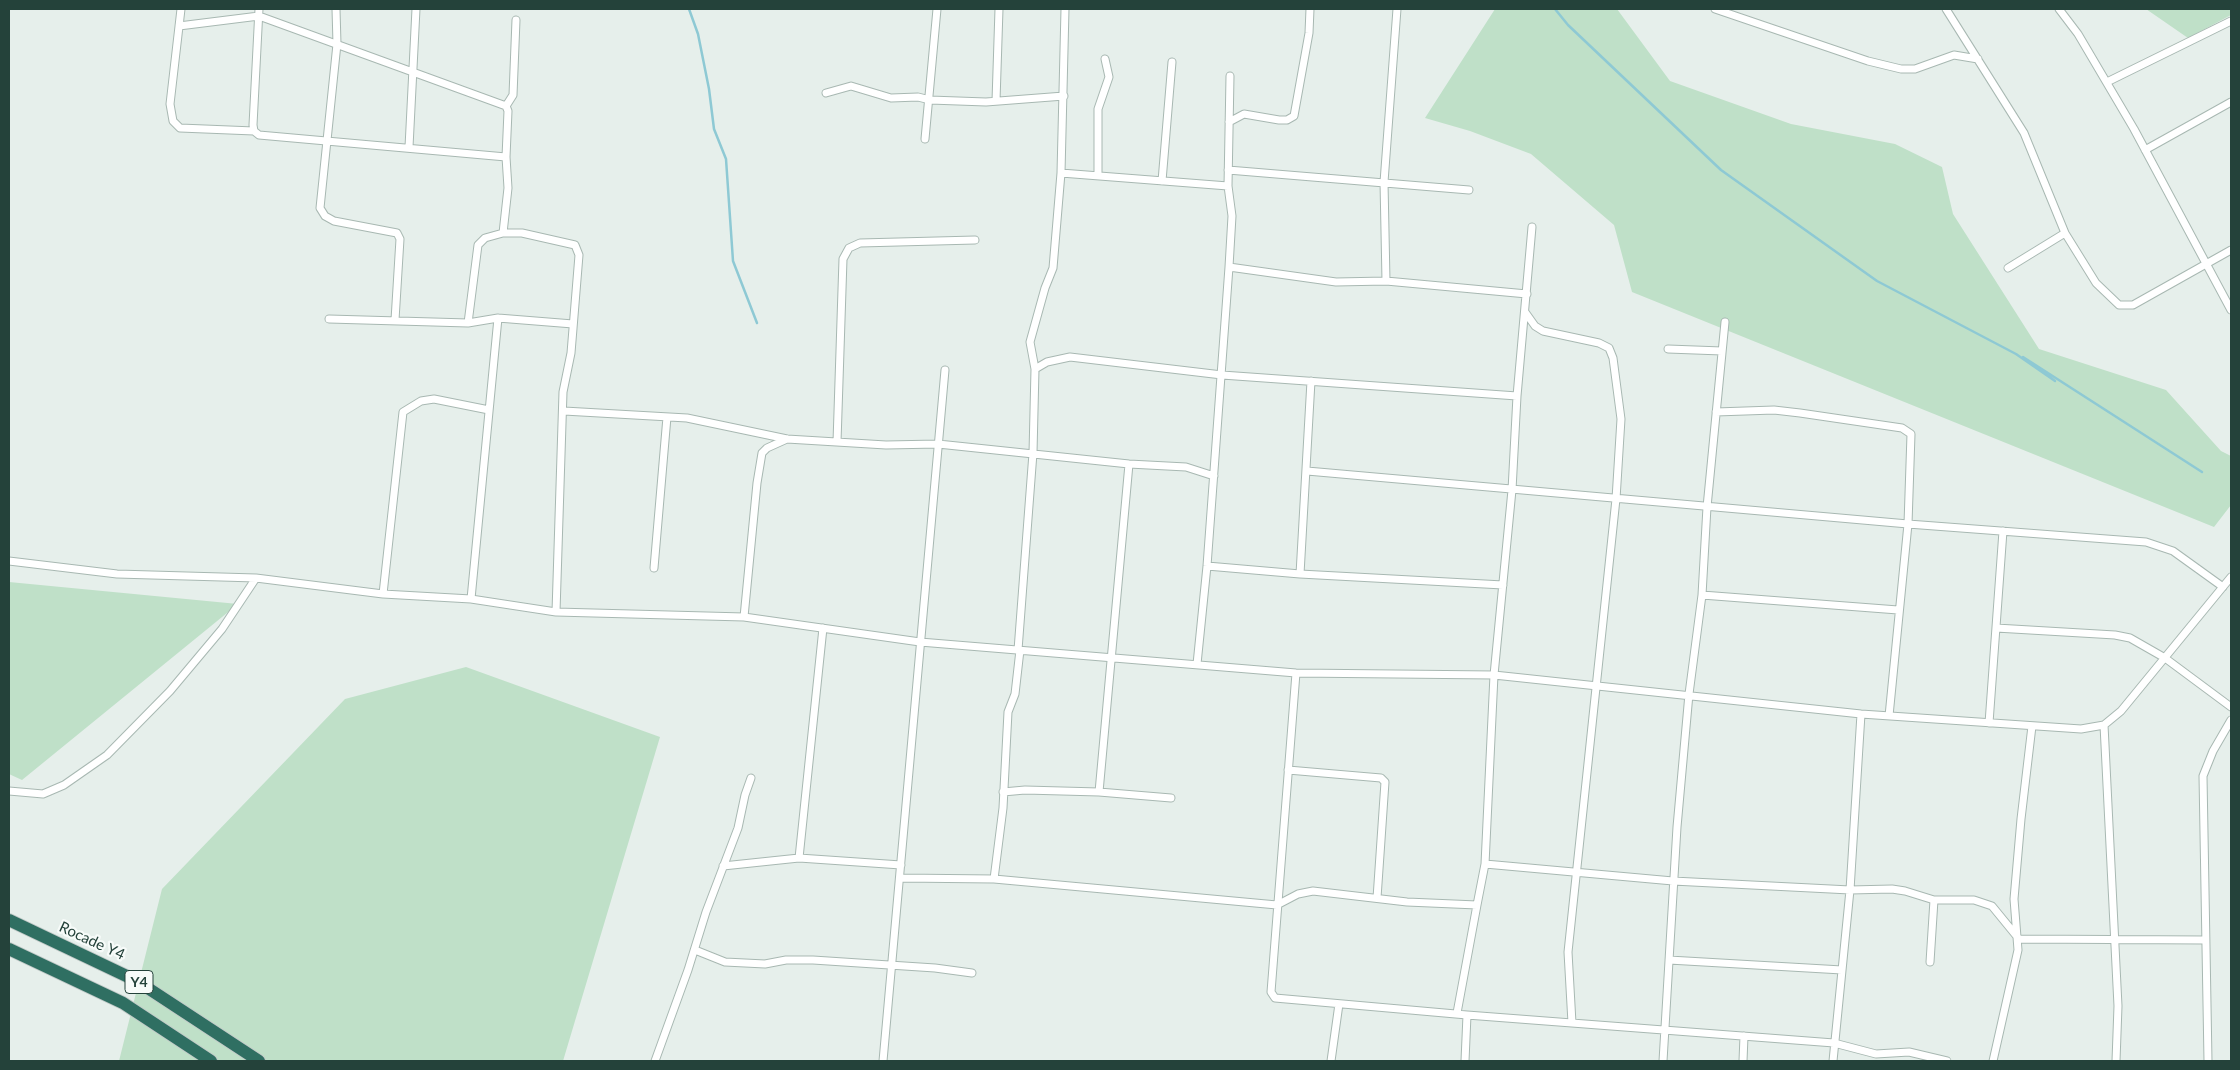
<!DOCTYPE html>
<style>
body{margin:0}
#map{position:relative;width:2240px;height:1070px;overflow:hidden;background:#e6efeb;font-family:Lato,sans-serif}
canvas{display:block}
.frame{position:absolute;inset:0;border:10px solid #24423a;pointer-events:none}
</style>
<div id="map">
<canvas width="2240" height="1070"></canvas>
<div class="frame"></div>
</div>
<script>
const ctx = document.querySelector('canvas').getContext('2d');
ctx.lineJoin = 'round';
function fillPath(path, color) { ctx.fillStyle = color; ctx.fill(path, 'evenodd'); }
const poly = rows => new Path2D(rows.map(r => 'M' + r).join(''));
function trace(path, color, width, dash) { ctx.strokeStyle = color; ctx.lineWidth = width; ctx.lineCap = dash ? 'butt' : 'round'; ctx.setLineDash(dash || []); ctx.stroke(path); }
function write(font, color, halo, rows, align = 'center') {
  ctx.font = font + ' Lato,sans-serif'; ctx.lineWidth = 4.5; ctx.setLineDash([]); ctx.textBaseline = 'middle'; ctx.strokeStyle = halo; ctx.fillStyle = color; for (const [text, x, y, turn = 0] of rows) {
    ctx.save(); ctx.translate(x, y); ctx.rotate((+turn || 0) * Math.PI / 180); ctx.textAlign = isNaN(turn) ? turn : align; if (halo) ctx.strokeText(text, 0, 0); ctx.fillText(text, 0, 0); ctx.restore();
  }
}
const green = poly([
 [1495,9,1617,9,1670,81,1791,124,1895,144,1942,167,1953,214,2039,349,2166,390,2221,451,2231,456,2231,505,2214,527,1632,292,1614,225,1531,154,1470,131,1425,118],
 [2146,9,2231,9,2231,15,2188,38],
 [9,582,238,604,22,780,9,774],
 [466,667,660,737,563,1061,119,1061,162,889,345,699]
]);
const stream = poly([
 [689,9,698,34,709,89,714,129,726,159,733,261,757,323],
 [1555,9,1568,25,1721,170,1877,281,2016,354,2055,381,2023,357,2202,472]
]);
const street = poly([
 [181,9,170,104,173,121,180,128,254,131],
 [259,9,253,125,254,131,259,135,506,157],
 [336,9,337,44,320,208,325,216,334,221,397,233,400,239,395,320],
 [1715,9,1868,61,1901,69,1915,69,1954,55,1978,59],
 [1946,9,2024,133,2065,233,2096,283,2119,305,2133,305,2231,250],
 [2059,9,2078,34,2134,129,2231,310],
 [179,26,259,16,506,106,508,111,506,157,508,188,503,233,522,233,575,245,579,255,571,353,563,392,556,612],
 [2107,82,2231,21],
 [826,93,851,86,891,98,918,97,930,100,986,102,1064,96],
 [996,101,999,9],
 [506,106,513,95,516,20],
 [1229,122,1244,114,1279,120,1287,120,1294,116,1309,33,1310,9],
 [925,139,937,9],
 [409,147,416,9],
 [2145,150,2231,102],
 [1228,170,1469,190],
 [1061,173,1228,186,1230,76],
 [1098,174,1098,109,1109,77,1105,59],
 [1162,181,1172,62],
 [1229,267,1336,282,1386,281,1527,294],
 [2008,268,2065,233],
 [1386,281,1384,182,1397,9],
 [1525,312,1535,326,1543,331,1599,343,1609,348,1613,358,1621,419,1616,499,1568,952,1572,1023],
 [498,318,573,324],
 [329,319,468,323],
 [1668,349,1722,351],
 [1035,369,1047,362,1070,357,1222,375,1517,396],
 [564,411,687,418,787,439,886,445,938,444,1129,464,1186,467,1214,476],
 [1716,412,1774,410,1800,413,1902,428,1911,434,1908,524,1889,716],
 [837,442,843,259,849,248,860,243,975,240],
 [1307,471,1908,524,2146,542,2173,551,2223,587],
 [9,561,117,574,256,578],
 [1207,566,1300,574,1503,585],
 [654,568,667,417],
 [1300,574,1311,381],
 [383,594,403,412,421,401,434,399,489,410],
 [1702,595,1898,610],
 [471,599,498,318,468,323,478,245,485,238,503,233],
 [744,617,757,483,762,453,767,448,787,439],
 [1996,628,2115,635,2130,638,2165,658,2231,707],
 [1018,650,1033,453,1035,369,1030,342,1045,288,1053,268,1061,173,1065,9],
 [1197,664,1207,566,1229,267,1232,216,1228,186],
 [1296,673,1271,992,1275,998,1467,1015,1834,1043,1876,1054,1909,1052,1947,1061],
 [1989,723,2003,531],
 [2104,725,2118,1006,2116,1061],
 [1288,770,1381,778,1385,782,1377,898],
 [9,791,43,794,64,785,107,755,170,691,222,629,256,578,383,594,471,599,556,612,744,617,920,642,1296,673,1494,675,1512,490,1517,396,1532,227],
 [1003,792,1025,790,1099,792,1129,464],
 [1099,792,1171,798],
 [799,858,823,628],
 [1485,864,1494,675,1861,714,2081,729,2104,725,2121,711,2231,577],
 [723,866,799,858,901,865],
 [901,878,994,879,1277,905,1298,894,1313,891,1407,902,1477,905,1485,864,1673,881,1850,890,1892,889,1905,891,1934,900,1974,900,1992,906,2019,939,2205,940],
 [994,879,1003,808,1008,712,1015,694,1020,650],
 [695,950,725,962,765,964,786,960,813,960,935,968,972,973],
 [1669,960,1842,970],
 [1930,962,1934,900],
 [1457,1013,1477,905],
 [655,1061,688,970,706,912,738,828,745,795,751,778],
 [883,1061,945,370],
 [1331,1061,1339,1004],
 [1465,1061,1467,1015],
 [1663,1061,1677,827,1689,694,1702,595,1707,507,1725,322],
 [1743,1061,1744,1036],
 [1833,1061,1850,890,1861,714],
 [1993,1061,2018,950,2014,899,2021,819,2032,726],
 [2208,1061,2203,776,2213,751,2231,720]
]);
const highway = poly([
 [9,920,137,981,259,1061],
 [9,949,123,1003,211,1061]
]);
const shields = [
 [139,982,28]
];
const shieldNames = [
 ["Y4",139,982]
];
const streetNames = [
 ["Rocade Y4",92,941,25]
];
fillPath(green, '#bfe0c8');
trace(stream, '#8ec9d4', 2.5);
trace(street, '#a8b8b2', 9);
trace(highway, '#c2cac8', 14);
trace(street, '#fff', 7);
trace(highway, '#2f6f62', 12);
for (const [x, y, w] of shields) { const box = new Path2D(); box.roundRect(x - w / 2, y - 11.5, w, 23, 4); ctx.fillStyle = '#f7fbf9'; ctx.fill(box); trace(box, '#24423a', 1); }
write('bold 14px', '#24423a', null, shieldNames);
write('15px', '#24423a', '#f7fbf9', streetNames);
</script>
